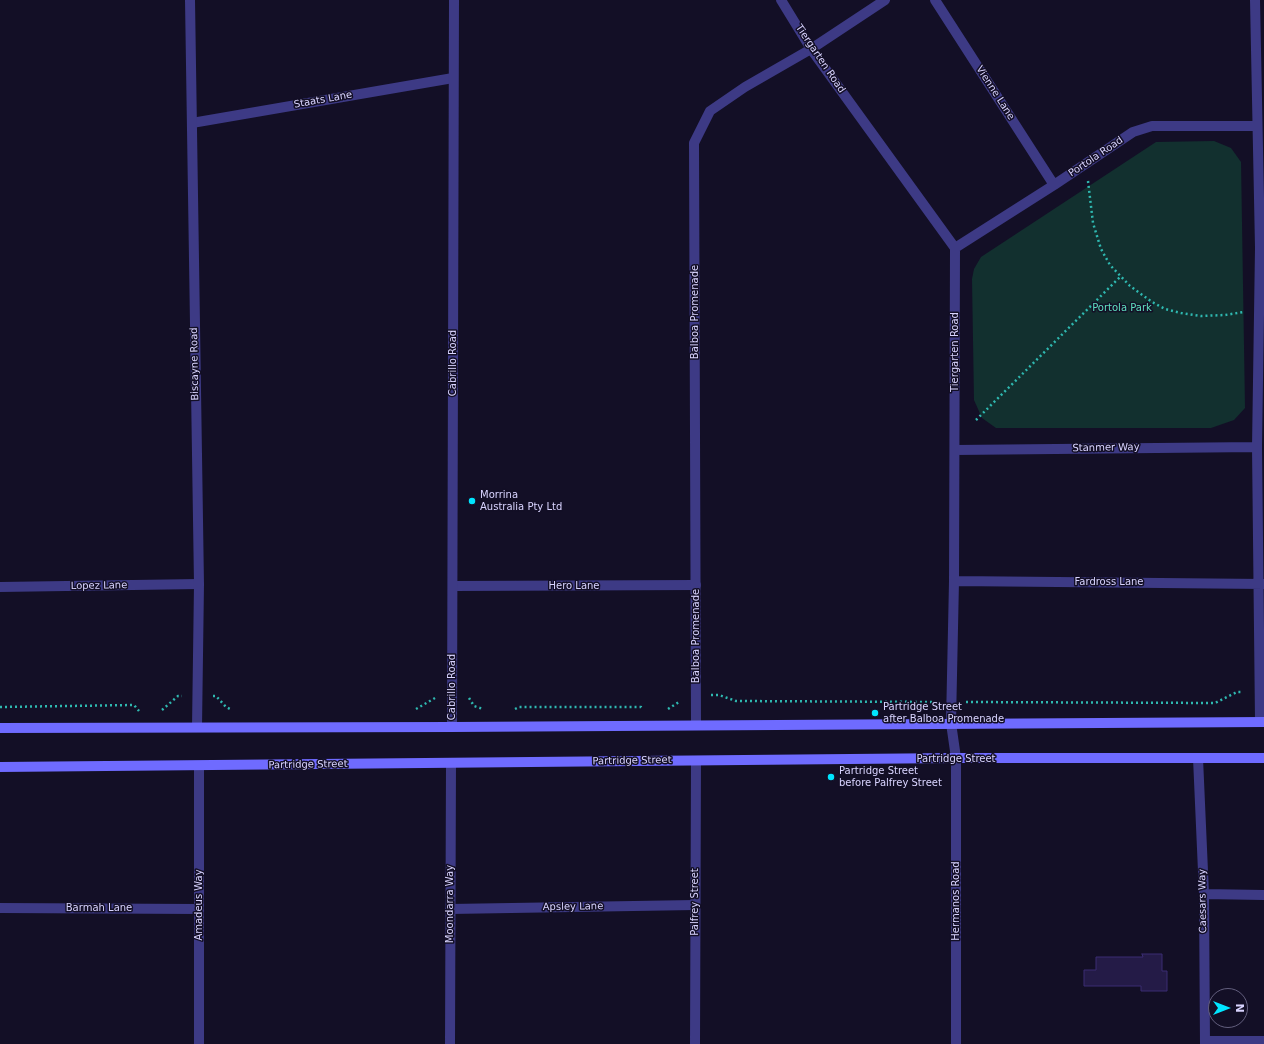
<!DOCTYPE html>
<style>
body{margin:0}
#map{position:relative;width:1264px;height:1044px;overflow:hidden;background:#130f26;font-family:"DejaVu Sans",sans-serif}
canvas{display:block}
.north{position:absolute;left:1208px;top:988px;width:40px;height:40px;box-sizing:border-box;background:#130f26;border:1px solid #625e7d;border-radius:50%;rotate:90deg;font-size:11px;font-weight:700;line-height:16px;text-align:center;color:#d9d4ff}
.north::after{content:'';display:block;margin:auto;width:14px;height:18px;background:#00e5ff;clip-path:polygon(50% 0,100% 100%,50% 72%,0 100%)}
</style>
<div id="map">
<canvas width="1264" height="1044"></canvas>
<div class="north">N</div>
</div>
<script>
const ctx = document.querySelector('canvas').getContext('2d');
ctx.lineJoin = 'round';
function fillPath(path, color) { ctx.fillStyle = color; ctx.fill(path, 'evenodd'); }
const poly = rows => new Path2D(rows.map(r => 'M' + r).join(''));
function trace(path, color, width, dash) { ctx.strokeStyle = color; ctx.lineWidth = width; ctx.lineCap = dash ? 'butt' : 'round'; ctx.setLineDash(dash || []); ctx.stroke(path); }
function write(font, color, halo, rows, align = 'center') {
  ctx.font = font + ' "DejaVu Sans",sans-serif'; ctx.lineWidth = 3; ctx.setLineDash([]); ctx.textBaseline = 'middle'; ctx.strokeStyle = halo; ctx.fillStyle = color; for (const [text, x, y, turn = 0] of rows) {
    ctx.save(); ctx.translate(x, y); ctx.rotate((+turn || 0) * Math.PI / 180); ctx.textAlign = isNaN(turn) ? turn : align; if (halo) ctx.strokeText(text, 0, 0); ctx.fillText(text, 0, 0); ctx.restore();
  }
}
const green = poly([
 [1214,141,1231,148,1241,162,1245,408,1234,420,1211,428,996,428,982,418,974,400,972,279,974,269,981,257,1156,142]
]);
const building = poly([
 [1142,954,1162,954,1162,971,1167,971,1167,991,1141,991,1141,986,1084,986,1084,970,1096,970,1096,957,1143,957,1142,954]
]);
const path = poly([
 [1088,181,1093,223,1101,249,1110,265,1130,286,1152,302,1165,309,1181,313,1201,316,1225,315,1244,312],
 [976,420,1120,277],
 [711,695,719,695,736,701,935,702],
 [213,696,216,696,226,707,232,710],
 [469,698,474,706,483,709],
 [966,702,1215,703,1237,692,1243,692],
 [0,707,134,705,139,711],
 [416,709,435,698],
 [515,709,519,707,641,707,643,709],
 [668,709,679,702],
 [162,710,178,696,182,696]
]);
const service = poly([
 [192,123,453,78],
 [453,586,696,585],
 [0,587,199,584],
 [0,908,199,909],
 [450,909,695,905]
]);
const minor = poly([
 [190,0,199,584,197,727],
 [781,0,811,49,955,248,954,581,951,723,956,758,956,1044],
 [935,0,1054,185],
 [1255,0,1260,248,1257,447,1260,721],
 [955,248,1054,185,1133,132,1152,126,1257,126],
 [955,450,1257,447],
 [954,581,1264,584],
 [696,724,694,143,710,111,745,87,811,49,885,0],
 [452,727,454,0],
 [1198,758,1204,894,1205,1044],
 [1204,894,1264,895],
 [1205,1041,1264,1041],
 [199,1044,199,766],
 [450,1044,451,763],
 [695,1044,696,761]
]);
const secondary = poly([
 [0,728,452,727,1264,722],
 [0,767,956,758,1264,758]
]);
const markers = [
 [472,501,4,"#00e5ff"],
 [875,713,4,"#00e5ff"],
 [831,777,4,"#00e5ff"]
];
const streetNames = [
 ["Tiergarten Road",820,59,56],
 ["Vienne Lane",995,93,57],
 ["Staats Lane",323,100,-10],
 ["Portola Road",1096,157,-34],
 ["Balboa Promenade",695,312,-90],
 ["Tiergarten Road",955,352,-90],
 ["Cabrillo Road",453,363,-90],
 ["Biscayne Road",195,364,-91],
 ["Stanmer Way",1106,448,-1],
 ["Fardross Lane",1109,582],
 ["Lopez Lane",99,586,-1],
 ["Hero Lane",574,586],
 ["Balboa Promenade",696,636,-90],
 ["Cabrillo Road",452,687,-90],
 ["Partridge Street",956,759],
 ["Partridge Street",632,761,-1],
 ["Partridge Street",308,765,-1],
 ["Hermanos Road",956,901,-90],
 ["Caesars Way",1203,901,-91],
 ["Palfrey Street",695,902,-90],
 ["Moondarra Way",450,904,-90],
 ["Amadeus Way",199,905,-90],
 ["Apsley Lane",573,907,-1],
 ["Barmah Lane",99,908]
];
const parkNames = [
 ["Portola Park",1122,308]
];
const poiNames = [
 ["Morrina",480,495],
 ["Australia Pty Ltd",480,507],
 ["Partridge Street",883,707],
 ["after Balboa Promenade",883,719],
 ["Partridge Street",839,771],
 ["before Palfrey Street",839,783]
];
fillPath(green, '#12302f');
fillPath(building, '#241b47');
trace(building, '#3b2d73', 1);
trace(path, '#2fb8b0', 2.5, [2, 3]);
trace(service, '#3d3a85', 10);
trace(minor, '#3d3a85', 10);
trace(secondary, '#6f6bff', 10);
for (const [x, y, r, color] of markers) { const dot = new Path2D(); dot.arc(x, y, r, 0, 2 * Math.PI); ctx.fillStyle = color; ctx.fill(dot); trace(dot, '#130f26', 1.5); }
write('10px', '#d9d4ff', '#130f26', streetNames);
write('10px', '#5fe0c0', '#130f26', parkNames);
write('10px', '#d9d4ff', '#130f26', poiNames, 'left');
</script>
